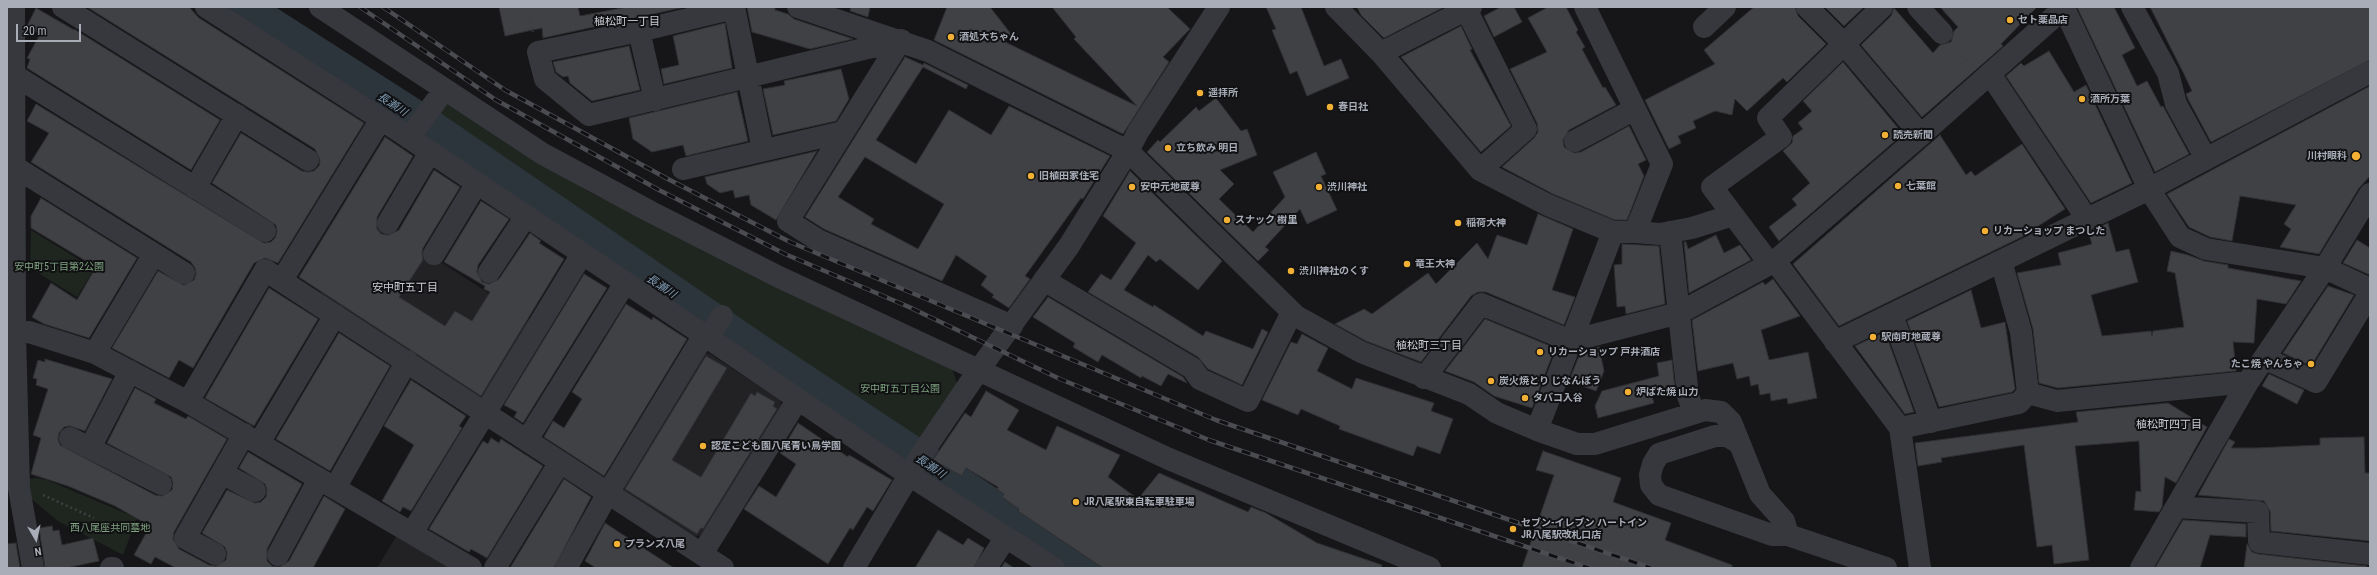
<!DOCTYPE html>
<meta charset="utf-8">
<style>
body{margin:0}
#map{position:relative;width:2377px;height:575px;overflow:hidden;background:#161618;font-family:"Roboto Condensed",sans-serif}
canvas{display:block}
.frame{position:absolute;inset:0;border:8px solid #a8adb8;pointer-events:none}
.north{position:absolute;left:16px;top:519px;width:40px;height:40px;-webkit-text-stroke:3px #111113;paint-order:stroke;rotate:171deg;font-size:11px;font-weight:700;line-height:16px;text-align:center;color:#a8adb8}
.north::after{content:'';display:block;margin:auto;width:14px;height:18px;background:#a8adb8;clip-path:polygon(50% 0,100% 100%,50% 72%,0 100%)}
.scale{position:absolute;left:16px;top:24px;width:65px;height:18px;box-sizing:border-box;border:2px solid #a8adb8;border-top:0;padding-left:5px;font-size:12px;line-height:14px;white-space:nowrap;color:#a8adb8;-webkit-text-stroke:3px #111113;paint-order:stroke}
</style>
<div id="map">
<canvas width="2377" height="575"></canvas>
<div class="frame"></div>
<div class="north">N</div>
<div class="scale">20 m</div>
</div>
<script>
const ctx = document.querySelector('canvas').getContext('2d');
ctx.lineJoin = 'round';
function fillPath(path, color) { ctx.fillStyle = color; ctx.fill(path, 'evenodd'); }
const poly = rows => new Path2D(rows.map(r => 'M' + r).join(''));
function trace(path, color, width, dash) { ctx.strokeStyle = color; ctx.lineWidth = width; ctx.lineCap = dash ? 'butt' : 'round'; ctx.setLineDash(dash || []); ctx.stroke(path); }
function write(font, color, halo, rows, align = 'center') {
  ctx.font = font + ' "Roboto Condensed","Noto Sans JP",sans-serif'; ctx.lineWidth = 4; ctx.setLineDash([]); ctx.textBaseline = 'middle'; ctx.strokeStyle = halo; ctx.fillStyle = color; for (const [text, x, y, turn = 0] of rows) {
    ctx.save(); ctx.translate(x, y); ctx.rotate((+turn || 0) * Math.PI / 180); ctx.textAlign = isNaN(turn) ? turn : align; if (halo) ctx.strokeText(text, 0, 0); ctx.fillText(text, 0, 0); ctx.restore();
  }
}
const built = poly([
 [370,216,533,322,483,405,317,298],
 [709,353,780,400,784,411,708,534,693,537,624,492,622,481,698,355],
 [397,535,457,568,377,568]
]);
const green = poly([
 [448,104,591,193,951,365,957,383,914,452,431,123,438,108],
 [31,230,94,269,77,297,30,268],
 [37,478,47,480,137,518,123,555,58,521,29,497,27,479]
]);
const river = poly([
 [239,7,431,130,760,355,1082,568]
]);
const building = poly([
 [87,7,189,7,199,18,364,123,278,263,265,258,254,263,193,368,179,360,169,378,112,348,158,271,184,285,194,280,196,274,195,268,191,262,31,162,49,133,27,121,36,104,264,243,271,242,275,238,277,232,276,225,212,183,241,133,302,171,308,172,314,171,319,166,320,160,315,149,87,7],
 [499,7,578,7,580,16,627,7,685,7,543,38,542,28,505,36,499,7],
 [747,7,775,7,775,10,788,14,794,19,853,39,810,49,752,32,747,7],
 [851,7,870,7,868,17,850,11,851,7],
 [947,7,990,7,1011,34,1003,41,1137,106,1074,39,1076,37,1052,7,1167,7,1190,29,1163,57,1169,62,1123,134,934,40,947,7],
 [1266,7,1301,7,1324,66,1341,59,1349,78,1307,96,1297,71,1290,74,1272,30,1276,29,1266,7],
 [1357,7,1444,7,1384,38,1361,15,1357,7],
 [1501,7,1514,7,1522,22,1494,37,1484,16,1501,7],
 [1548,7,1566,7,1578,30,1576,32,1585,47,1582,49,1603,88,1605,87,1616,105,1569,130,1563,140,1564,147,1574,153,1581,152,1629,126,1646,160,1638,164,1644,176,1627,220,1615,220,1553,194,1502,167,1534,138,1538,132,1537,123,1510,69,1547,52,1528,18,1548,7],
 [1754,7,1795,7,1798,16,1826,44,1787,82,1783,78,1747,111,1735,99,1732,115,1715,111,1693,121,1696,128,1678,136,1681,143,1669,149,1645,100,1715,64,1704,50,1754,7],
 [1825,7,1864,7,1844,26,1825,7],
 [1940,7,2037,7,2001,44,2003,46,1922,117,1861,45,1891,16,1894,8,1933,53,1940,45,1951,42,1954,31,1958,27,1940,7],
 [2077,7,2114,7,2135,48,2122,55,2137,86,2147,81,2161,107,2163,106,2189,154,2155,172,2077,7],
 [2150,7,2370,7,2370,60,2211,142,2188,99,2186,94,2192,91,2184,74,2150,7],
 [36,8,74,30,74,29,220,120,191,170,27,68,30,59,27,58,40,34,27,26,36,8],
 [725,23,732,68,664,84,661,69,679,65,673,36,725,23],
 [1461,26,1472,49,1470,50,1511,126,1481,152,1401,57,1461,26],
 [629,46,640,90,592,101,570,83,568,76,563,77,556,72,553,62,629,46],
 [2049,51,2074,92,2086,85,2132,183,2091,203,2006,76,2021,63,2024,66,2049,51],
 [905,57,923,65,924,63,968,85,966,89,923,67,876,140,916,164,949,110,991,135,1009,106,1110,156,1083,199,1081,198,1025,276,1030,279,1009,308,992,297,994,295,981,285,987,276,956,255,942,281,824,229,805,217,905,57],
 [865,157,944,204,918,249,871,224,874,219,838,197,865,157],
 [1843,62,1903,134,1779,241,1769,227,1797,205,1792,199,1810,183,1783,151,1792,143,1793,136,1803,129,1798,123,1812,111,1803,101,1843,62],
 [841,69,849,99,836,121,773,135,763,89,785,85,784,81,841,69],
 [2370,86,2370,176,2359,188,2319,254,2280,247,2291,229,2284,224,2296,205,2240,196,2232,241,2210,237,2189,227,2167,194,2370,86],
 [737,92,748,141,686,156,683,145,652,152,633,139,629,118,737,92],
 [1216,98,1241,131,1247,129,1257,155,1220,170,1234,184,1219,199,1253,232,1285,197,1273,172,1316,152,1326,174,1321,176,1337,210,1307,224,1300,209,1265,247,1269,250,1258,261,1147,152,1158,140,1160,142,1196,107,1199,111,1216,98],
 [1940,135,1966,175,1971,171,1975,176,2022,144,2065,209,2035,228,2036,230,1839,326,1793,264,1940,135],
 [385,137,413,156,377,217,377,229,381,234,388,235,399,230,434,170,460,187,423,248,422,253,423,260,399,297,445,326,455,311,472,321,490,292,484,289,485,286,444,262,481,201,509,219,478,265,477,272,482,282,489,284,499,279,530,233,541,241,539,243,564,259,481,396,299,277,385,137],
 [817,151,776,220,751,205,749,195,735,198,733,190,720,193,707,184,705,177,817,151],
 [1130,171,1222,261,1198,290,1160,259,1156,262,1148,255,1124,290,1153,307,1154,305,1203,336,1206,331,1253,349,1262,329,1268,332,1242,385,1208,369,1198,357,1088,292,1101,274,1111,280,1136,243,1103,216,1130,171],
 [41,198,137,258,89,338,44,324,32,317,51,283,77,300,96,267,31,228,31,216,41,198],
 [1538,214,1573,229,1552,290,1575,297,1564,325,1486,292,1478,292,1471,296,1421,362,1366,341,1335,324,1364,309,1372,314,1428,273,1436,284,1477,243,1488,259,1497,235,1527,245,1538,214],
 [2108,223,2116,252,2129,249,2138,282,2091,295,2102,336,2151,331,2152,336,2153,331,2184,327,2175,273,2167,271,2171,251,2188,255,2204,261,2228,265,2228,268,2301,281,2286,304,2257,299,2254,343,2233,342,2236,371,2058,388,2039,383,2033,329,2017,273,2061,265,2058,253,2092,244,2088,232,2108,223],
 [1716,235,1724,253,1740,245,1751,260,1689,293,1684,242,1686,242,1688,249,1716,235],
 [2357,240,2370,248,2370,275,2343,263,2357,240],
 [1622,244,1659,246,1665,304,1626,314,1625,306,1617,307,1614,265,1622,264,1622,244],
 [584,274,607,288,523,423,514,417,517,412,504,405,584,274],
 [1773,279,1800,316,1761,330,1769,360,1808,352,1817,398,1788,404,1787,398,1771,401,1770,393,1760,395,1758,384,1751,386,1749,376,1737,379,1733,363,1698,371,1692,320,1763,282,1765,285,1773,279],
 [2328,286,2354,295,2311,366,2283,353,2328,286],
 [269,288,318,319,254,426,205,398,269,288],
 [1971,290,1981,328,2005,322,2015,389,2012,392,1939,407,1907,321,1971,290],
 [1048,297,1183,377,1187,383,1168,374,1161,386,1142,376,1141,378,1102,355,1098,362,1073,347,1075,343,1033,317,1048,297],
 [626,304,652,320,653,317,687,339,604,476,544,437,553,421,564,428,582,399,572,392,626,304],
 [1485,319,1555,348,1532,408,1494,396,1474,382,1445,371,1485,319],
 [1885,332,1914,412,1905,414,1855,346,1885,332],
 [339,333,390,366,330,471,276,439,339,333],
 [1302,334,1328,348,1317,371,1352,389,1356,378,1434,403,1431,411,1453,419,1440,454,1417,446,1413,456,1339,429,1340,426,1301,409,1298,415,1262,400,1291,342,1297,344,1302,334],
 [1599,347,1604,371,1596,391,1569,381,1581,351,1599,347],
 [706,356,727,368,672,460,701,477,751,393,755,396,757,392,775,402,773,406,777,409,703,529,701,528,697,534,625,489,706,356],
 [45,359,112,379,85,431,70,426,64,427,59,433,58,439,60,445,155,495,162,496,172,490,173,483,171,477,107,443,135,388,156,399,154,403,186,419,188,416,227,439,174,532,173,539,179,549,209,565,216,566,226,560,227,553,225,547,202,533,227,490,255,503,261,502,266,497,267,490,265,484,239,468,248,452,302,484,267,549,267,561,272,566,279,567,289,561,324,496,345,509,313,568,176,568,155,557,151,564,134,555,150,526,115,506,68,486,31,474,41,438,33,435,48,389,36,385,37,379,33,378,38,360,45,362,45,359],
 [1672,360,1675,389,1651,394,1654,403,1598,418,1595,406,1602,391,1659,376,1657,363,1672,360],
 [2269,374,2304,390,2297,404,2262,386,2269,374],
 [411,380,466,416,459,426,462,428,411,511,403,507,400,512,382,501,414,445,384,426,411,380],
 [986,391,1019,410,1007,430,1046,450,1057,426,1120,455,1108,477,1138,499,1159,473,1248,512,1251,507,1266,513,1317,543,1382,565,1381,568,1103,568,1018,511,1019,509,1002,497,1004,494,997,489,998,487,966,468,962,476,933,460,965,413,971,417,986,391],
 [2168,403,2207,427,2176,483,2165,477,2162,507,2159,512,2134,510,2136,491,2141,492,2139,441,2075,446,2089,560,2054,564,2052,545,2037,547,2024,445,1941,458,1942,462,1918,466,1915,443,2078,422,2076,412,2168,403],
 [798,423,848,457,849,455,892,480,873,511,867,507,853,530,850,528,828,564,744,509,759,486,776,497,796,464,780,453,798,423],
 [2364,437,2365,473,2370,473,2370,541,2271,531,2270,511,2264,501,2198,495,2229,439,2235,442,2231,448,2256,448,2320,445,2320,438,2364,437],
 [491,438,499,443,501,439,543,466,487,558,471,549,469,552,429,529,483,441,488,444,491,438],
 [1543,451,1621,478,1613,502,1671,523,1665,540,1732,565,1732,568,1522,568,1554,475,1536,470,1543,451],
 [564,479,591,497,554,568,510,568,564,479],
 [2183,520,2246,524,2246,537,2210,535,2200,568,2155,568,2183,520],
 [605,523,674,568,596,568,585,561,605,523],
 [52,526,53,531,59,530,62,545,93,538,99,561,66,568,45,568,39,528,52,526],
 [938,530,963,545,968,538,984,548,974,568,915,568,938,530],
 [16,543,20,568,7,568,7,544,16,543],
 [2247,544,2252,552,2258,554,2367,566,2367,568,2244,568,2247,544],
 [1005,562,1014,568,1001,568,1005,562]
]);
const path = poly([
 [527,7,533,32],
 [1956,48,1969,62],
 [43,495,94,518]
]);
const minor = poly([
 [14,7,15,333,19,488,33,568],
 [63,7,308,160],
 [206,7,381,119,704,335,909,475,1054,568],
 [320,7,543,154,651,212,779,277,1169,459,1430,568],
 [734,7,763,150],
 [798,7,928,51,1128,151,1296,316,1361,352,1469,394,1497,413,1537,430,1613,232],
 [1336,7,1381,53,1480,170,1548,205,1613,232,1635,232,1662,164,1585,7],
 [1465,7,1526,129,1480,170],
 [1882,7,1844,44,1921,135],
 [1918,7,1942,33],
 [2132,7,2168,73,2176,104,2206,159],
 [2064,8,2149,189,2180,237,2206,249,2325,268,2370,289],
 [1704,27,1725,7],
 [639,31,538,52,545,79,589,115,901,40],
 [901,40,788,221,818,240,1012,326],
 [1381,53,1471,7],
 [1990,74,2087,219],
 [14,75,265,231],
 [655,100,639,31,734,8],
 [409,138,444,90],
 [1575,141,1635,109],
 [15,167,154,254,95,353],
 [683,169,843,132],
 [195,188,237,115],
 [388,223,430,152],
 [1635,232,1660,234,1692,228,1733,215],
 [1670,232,1688,396,1694,412],
 [154,254,184,273],
 [434,254,477,183],
 [1775,261,1900,428,1920,568],
 [2001,261,2021,332,2028,393],
 [1770,264,1712,187,1781,137,1768,118,1844,44,1807,7],
 [489,272,526,216],
 [282,280,381,119],
 [1044,280,1192,368,1200,379,1248,401,1292,312],
 [1892,315,1931,422],
 [7,329,15,333,29,332,95,353,188,402,471,568],
 [708,338,722,316],
 [1835,342,2149,189,2370,72],
 [2264,358,2316,382,2370,293],
 [1424,378,1481,304,1571,341,1679,313,1775,261,1921,135,2065,7],
 [188,402,265,270,723,568],
 [1900,428,2019,403,2028,393,2057,401,2248,382],
 [1537,430,1577,444,1595,444,1705,410,1721,412,1731,422,1760,494,1784,521,1788,535],
 [70,438,161,484],
 [527,440,625,283],
 [259,443,335,315],
 [1739,443,1727,436,1715,436,1659,454,1653,464,1650,475,1651,485,1659,495,1772,535,1788,535,1886,568],
 [90,448,130,371],
 [222,473,255,491],
 [335,488,407,361],
 [2176,507,2258,512,2259,542,2370,554],
 [412,533,582,254],
 [215,554,185,538,244,434],
 [702,554,798,399],
 [278,555,319,479],
 [111,568,113,568],
 [495,568,560,462],
 [566,568,608,493,704,335],
 [854,568,921,455,978,371,1069,246,1128,151,1138,132,1219,7],
 [986,568,1006,537],
 [2141,568,2248,382,2325,268,2370,194]
]);
const rail = poly([
 [360,7,496,100,659,190,785,254,909,307,1060,379,1209,440,1589,568],
 [383,7,505,90,666,178,790,242,1216,420,1651,568]
]);
const markers = [
 [2010,20,4,"#f2b134"],
 [951,37,4,"#f2b134"],
 [1200,93,4,"#f2b134"],
 [2082,99,4,"#f2b134"],
 [1330,107,4,"#f2b134"],
 [1885,135,4,"#f2b134"],
 [1168,148,4,"#f2b134"],
 [2356,156,5,"#f2b134"],
 [1031,176,4,"#f2b134"],
 [1898,186,4,"#f2b134"],
 [1132,187,4,"#f2b134"],
 [1319,187,4,"#f2b134"],
 [1227,220,4,"#f2b134"],
 [1458,223,4,"#f2b134"],
 [1985,231,4,"#f2b134"],
 [1407,264,4,"#f2b134"],
 [1291,271,4,"#f2b134"],
 [1873,337,4,"#f2b134"],
 [1540,352,4,"#f2b134"],
 [2311,364,4,"#f2b134"],
 [1491,381,4,"#f2b134"],
 [1628,392,4,"#f2b134"],
 [1525,398,4,"#f2b134"],
 [703,446,4,"#f2b134"],
 [1076,502,4,"#f2b134"],
 [1513,529,4,"#f2b134"],
 [617,544,4,"#f2b134"]
];
const poiNames = [
 ["セト薬品店",2018,20],
 ["酒処大ちゃん",959,37],
 ["遥拝所",1208,93],
 ["酒所万葉",2090,99],
 ["春日社",1338,107],
 ["読売新聞",1893,135],
 ["立ち飲み 明日",1176,148],
 ["川村眼科",2347,156,"right"],
 ["旧植田家住宅",1039,176],
 ["七葉館",1906,186],
 ["安中元地蔵尊",1140,187],
 ["渋川神社",1327,187],
 ["スナック 樹里",1235,220],
 ["稲荷大神",1466,223],
 ["リカーショップ まつした",1993,231],
 ["竜王大神",1415,264],
 ["渋川神社のくす",1299,271],
 ["駅南町地蔵尊",1881,337],
 ["リカーショップ 戸井酒店",1548,352],
 ["たこ焼 やんちゃ",2303,364,"right"],
 ["炭火焼とり じなんぼう",1499,381],
 ["炉ばた焼 山力",1636,392],
 ["タバコ入谷",1533,398],
 ["認定こども園八尾青い鳥学園",711,446],
 ["JR八尾駅東自転車駐車場",1084,502],
 ["セブン-イレブン ハートイン",1521,523],
 ["JR八尾駅改札口店",1521,535],
 ["プランズ八尾",625,544]
];
const parkNames = [
 ["安中町5丁目第2公園",59,267],
 ["安中町五丁目公園",900,389],
 ["西八尾座共同墓地",110,528]
];
const neighbourhoodNames = [
 ["植松町一丁目",627,22],
 ["安中町五丁目",405,288],
 ["植松町三丁目",1429,346],
 ["植松町四丁目",2169,425]
];
const waterNames = [
 ["長瀬川",392,105,33],
 ["長瀬川",661,287,34],
 ["長瀬川",930,467,34]
];
fillPath(built, '#222225');
fillPath(green, '#1e261f');
trace(river, '#2c353c', 39);
fillPath(building, '#404145');
trace(building, '#303034', 1);
trace(path, '#3d3f44', 2.5, [2, 3]);
trace(minor, '#37383d', 22);
trace(rail, '#4a4c52', 4.5);
trace(rail, '#111113', 3, [9]);
for (const [x, y, r, color] of markers) { const dot = new Path2D(); dot.arc(x, y, r, 0, 2 * Math.PI); ctx.fillStyle = color; ctx.fill(dot); trace(dot, '#111113', 1.5); }
write('bold 10px', '#a8adb8', '#111113', poiNames, 'left');
write('10px', '#7fa381', '#111113', parkNames);
write('11px', '#c9ccd4', '#111113', neighbourhoodNames);
write('italic 11px', '#7f9bb3', '#111113', waterNames);
</script>
